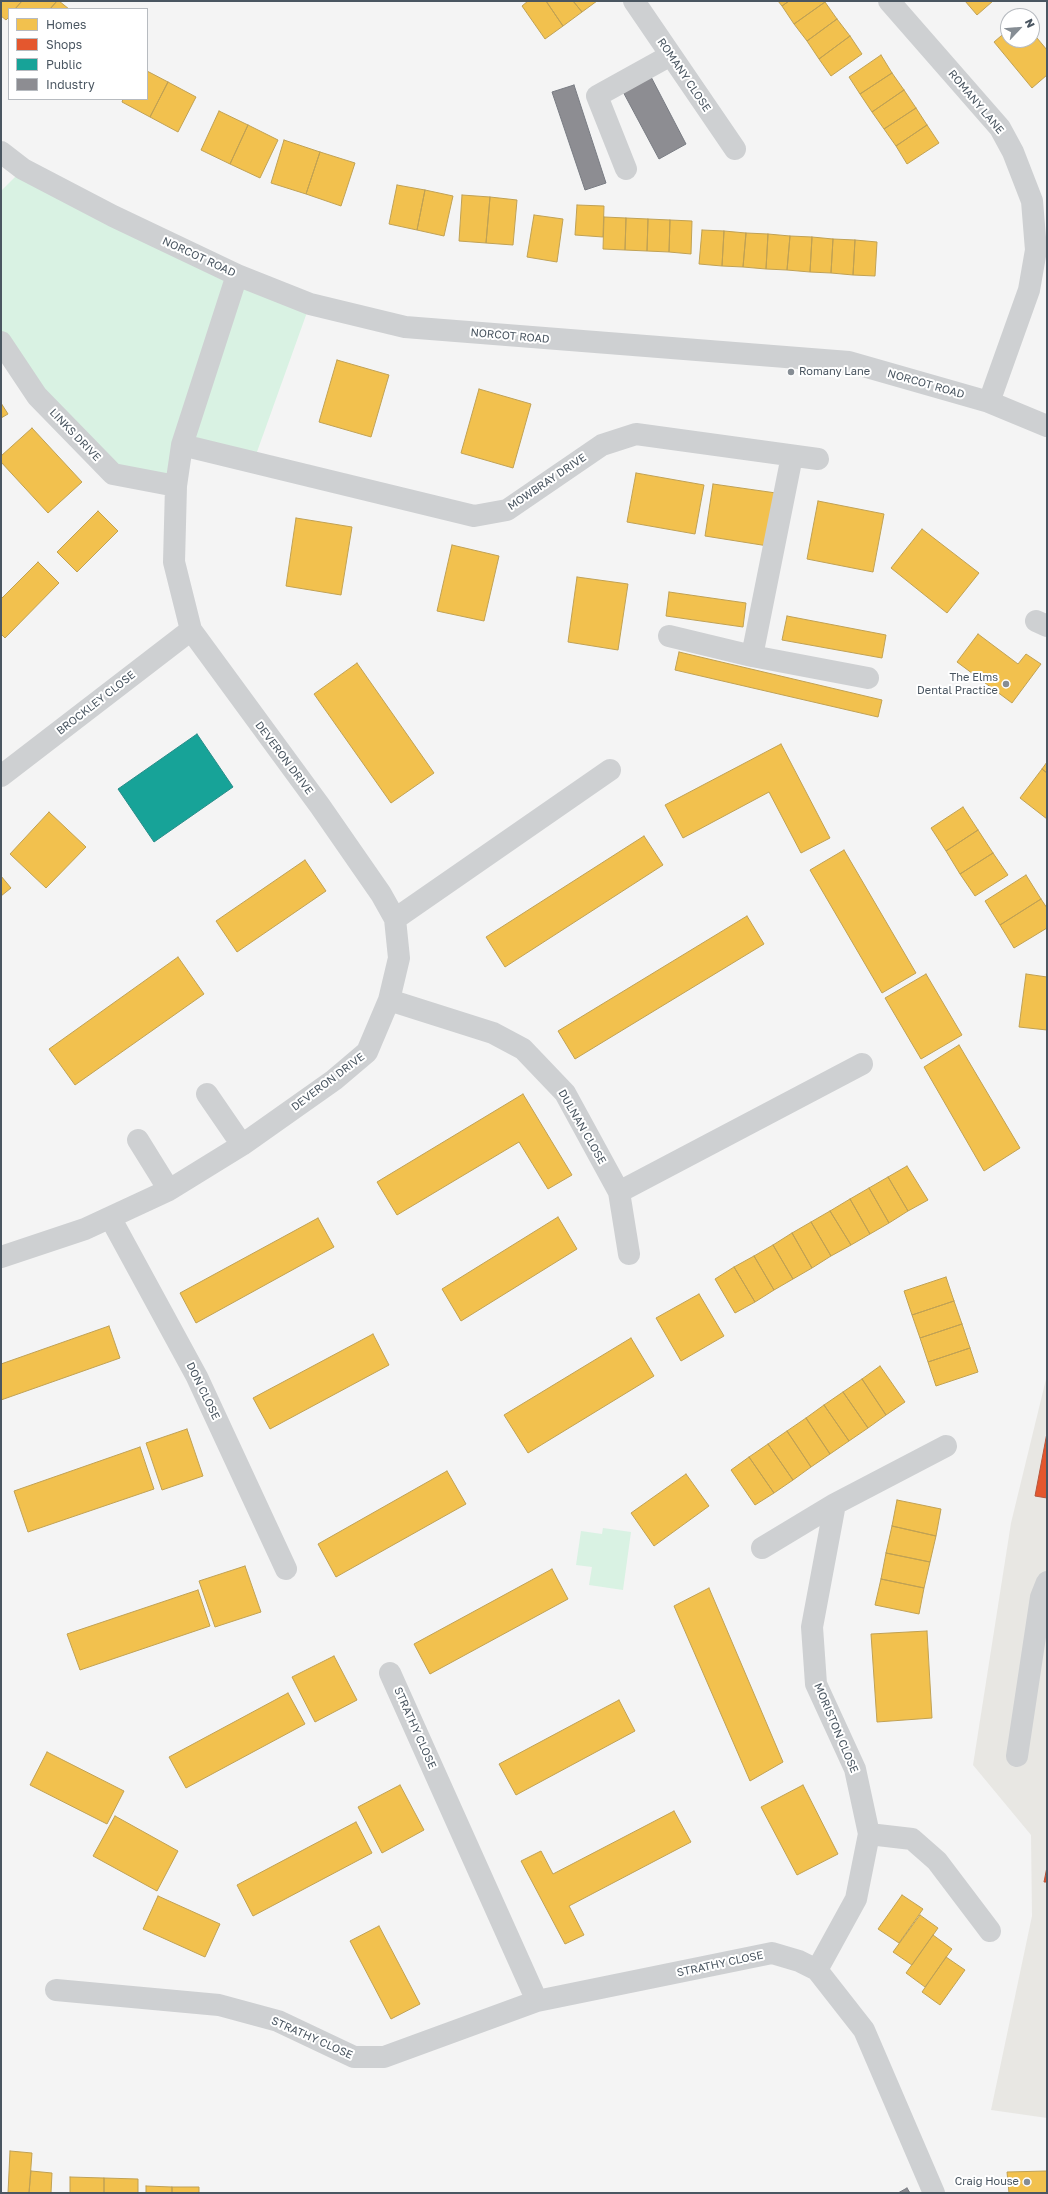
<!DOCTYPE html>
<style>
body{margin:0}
#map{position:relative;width:1048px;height:2194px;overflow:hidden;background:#f4f4f4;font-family:"Golos Text",sans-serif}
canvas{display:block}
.frame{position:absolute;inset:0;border:2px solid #4a5661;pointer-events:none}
.legend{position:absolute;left:8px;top:8px;width:140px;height:92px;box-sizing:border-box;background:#fff;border:1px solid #b7bbc0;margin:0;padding:5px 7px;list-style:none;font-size:12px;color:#4a5661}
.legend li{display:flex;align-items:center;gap:8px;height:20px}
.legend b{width:20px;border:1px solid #b7bbc0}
.north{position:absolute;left:1000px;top:8px;width:40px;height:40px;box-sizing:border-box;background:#fff;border:1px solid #b7bbc0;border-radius:50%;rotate:64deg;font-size:11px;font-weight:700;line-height:16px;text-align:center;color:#4a5661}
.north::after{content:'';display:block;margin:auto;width:14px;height:18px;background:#868d94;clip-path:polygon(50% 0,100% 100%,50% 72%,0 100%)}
</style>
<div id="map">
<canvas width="1048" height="2194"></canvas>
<div class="frame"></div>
<ul class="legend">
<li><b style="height:11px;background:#f2c14e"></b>Homes</li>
<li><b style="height:11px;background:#e4572e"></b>Shops</li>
<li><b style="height:11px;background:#17a398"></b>Public</li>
<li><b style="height:11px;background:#8d8d92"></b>Industry</li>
</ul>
<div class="north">N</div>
</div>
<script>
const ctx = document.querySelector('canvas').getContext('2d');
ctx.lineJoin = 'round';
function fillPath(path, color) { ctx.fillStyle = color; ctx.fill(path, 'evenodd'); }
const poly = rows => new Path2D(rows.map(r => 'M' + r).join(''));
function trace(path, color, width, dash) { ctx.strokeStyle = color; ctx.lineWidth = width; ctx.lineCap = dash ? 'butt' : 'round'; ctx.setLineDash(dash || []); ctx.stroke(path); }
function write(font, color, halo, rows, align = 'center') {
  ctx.font = font + ' "Golos Text",sans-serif'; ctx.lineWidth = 4; ctx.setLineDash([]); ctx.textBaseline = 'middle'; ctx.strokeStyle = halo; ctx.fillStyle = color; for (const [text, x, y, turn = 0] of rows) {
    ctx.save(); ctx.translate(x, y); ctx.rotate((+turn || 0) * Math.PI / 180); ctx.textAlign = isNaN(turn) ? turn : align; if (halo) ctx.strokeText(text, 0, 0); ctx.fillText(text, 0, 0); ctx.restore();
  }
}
const commercial = poly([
 [1047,1375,1047,2118,991,2110,1032,1916,1031,1835,973,1765,1011,1523]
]);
const green = poly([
 [23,169,310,304,253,463,183,445,176,486,113,474,1,342,1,191],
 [603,1528,631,1532,623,1590,589,1585,592,1567,576,1565,581,1531,602,1534]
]);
const homes = poly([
 [1,1,22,1,15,9,9,9,9,17,6,20,1,16,1,1],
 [22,1,57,1,50,9,15,9,22,1],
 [57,1,59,1,69,9,50,9,57,1],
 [528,1,546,1,563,26,545,39,522,6,528,1],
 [546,1,573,1,582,12,563,26,546,1],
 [573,1,597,1,582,12,573,1],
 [778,1,789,1,782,6,778,1],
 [789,1,824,1,825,2,794,24,782,6,789,1],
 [965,1,993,1,977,15,965,1],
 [825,2,837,19,807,41,794,24,825,2],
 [837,19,850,36,819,59,807,41,837,19],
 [1008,30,1008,40,1032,40,1032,32,1047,50,1047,75,1032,88,994,42,1008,30],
 [850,36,862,54,831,76,819,59,850,36],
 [881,55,892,73,860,94,849,77,881,55],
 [147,71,168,82,150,117,122,102,123,99,147,99,147,71],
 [892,73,904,90,872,112,860,94,892,73],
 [168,82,196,97,178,132,150,117,168,82],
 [904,90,916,108,884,129,872,112,904,90],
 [916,108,927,125,896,146,884,129,916,108],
 [219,111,248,125,230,164,201,150,219,111],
 [248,125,278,140,260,178,230,164,248,125],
 [927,125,939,143,907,164,896,146,927,125],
 [284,140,320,152,306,194,271,183,284,140],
 [320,152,355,163,341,206,306,194,320,152],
 [397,185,425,190,417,230,389,224,397,185],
 [425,190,453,196,444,236,417,230,425,190],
 [462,195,490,197,486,243,459,241,462,195],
 [490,197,517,200,513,245,486,243,490,197],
 [577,205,604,206,603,237,575,235,577,205],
 [534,215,563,219,557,262,527,257,534,215],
 [604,217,626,218,625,250,603,249,604,217],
 [626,218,648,219,647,251,625,250,626,218],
 [648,219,670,220,669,252,647,251,648,219],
 [670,220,692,221,691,254,669,252,670,220],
 [702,230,724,231,722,266,699,264,702,230],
 [724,231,746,233,743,267,722,266,724,231],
 [746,233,768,234,766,269,743,267,746,233],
 [768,234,790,236,787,270,766,269,768,234],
 [790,236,812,237,810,272,787,270,790,236],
 [812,237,833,239,831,273,810,272,812,237],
 [833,239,855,240,853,275,831,273,833,239],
 [855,240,877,242,875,276,853,275,855,240],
 [337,360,389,375,371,437,319,422,337,360],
 [479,389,531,404,513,468,461,453,479,389],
 [1,403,8,414,1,418,1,403],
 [32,428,82,482,48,513,1,462,1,456,32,428],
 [636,473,704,485,695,534,627,522,636,473],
 [713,484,776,493,768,546,705,536,713,484],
 [818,501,884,514,873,572,807,559,818,501],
 [98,511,118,531,77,572,57,552,98,511],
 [296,518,352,527,341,595,286,586,296,518],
 [922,529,979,573,947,613,891,568,922,529],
 [452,545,499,556,484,621,437,611,452,545],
 [38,562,59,583,5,638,1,634,1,599,38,562],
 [577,577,628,584,618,650,568,642,577,577],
 [669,592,746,603,743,627,666,616,669,592],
 [787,616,886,635,882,658,782,640,787,616],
 [978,634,1018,664,1026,654,1041,664,1012,703,957,662,978,634],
 [679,652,882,700,878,717,675,670,679,652],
 [357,663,434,773,391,803,314,694,357,663],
 [781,744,830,838,801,853,769,792,683,838,665,805,781,744],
 [1047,762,1047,773,1042,769,1047,762],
 [1042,769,1047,773,1047,819,1020,798,1042,769],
 [963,807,978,830,946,851,931,828,963,807],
 [49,812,86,847,46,888,10,854,49,812],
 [978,830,993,853,960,874,946,851,978,830],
 [644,836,663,865,505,967,486,937,644,836],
 [844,850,916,973,882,993,810,870,844,850],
 [993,853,1008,875,975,896,960,874,993,853],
 [305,860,326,891,237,952,216,921,305,860],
 [1026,875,1041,899,1000,925,985,901,1026,875],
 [1,876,11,888,1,896,1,876],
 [1041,899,1047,908,1047,928,1014,948,1000,925,1041,899],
 [747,916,764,944,575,1059,558,1031,747,916],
 [178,957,204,994,75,1085,49,1049,178,957],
 [926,974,962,1035,921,1059,885,998,926,974],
 [1026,974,1047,977,1047,1030,1019,1027,1026,974],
 [959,1045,1020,1148,984,1171,924,1067,959,1045],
 [523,1094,572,1175,548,1189,519,1142,397,1215,377,1182,523,1094],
 [907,1166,928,1200,908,1211,888,1177,907,1166],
 [888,1177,908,1211,889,1223,869,1188,888,1177],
 [869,1188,889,1223,870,1234,850,1199,869,1188],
 [850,1199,870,1234,851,1245,830,1211,850,1199],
 [830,1211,851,1245,831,1256,811,1222,830,1211],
 [558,1217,577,1249,461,1321,442,1289,558,1217],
 [318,1218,334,1247,196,1323,180,1293,318,1218],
 [811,1222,831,1256,812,1268,792,1233,811,1222],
 [792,1233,812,1268,793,1279,773,1245,792,1233],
 [773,1245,793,1279,774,1290,754,1256,773,1245],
 [754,1256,774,1290,755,1302,734,1267,754,1256],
 [734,1267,755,1302,735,1313,715,1279,734,1267],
 [946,1277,954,1301,912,1315,904,1291,946,1277],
 [699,1294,724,1336,681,1361,656,1318,699,1294],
 [954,1301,962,1324,920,1338,912,1315,954,1301],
 [962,1324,970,1348,928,1362,920,1338,962,1324],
 [109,1326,120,1358,1,1400,1,1364,109,1326],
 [373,1334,389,1365,270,1429,253,1398,373,1334],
 [631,1338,654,1376,528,1453,504,1415,631,1338],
 [970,1348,978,1372,936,1386,928,1362,970,1348],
 [880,1366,905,1402,886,1415,862,1379,880,1366],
 [862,1379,886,1415,868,1428,843,1392,862,1379],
 [843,1392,868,1428,849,1441,824,1405,843,1392],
 [824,1405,849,1441,830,1454,806,1418,824,1405],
 [806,1418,830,1454,811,1467,787,1431,806,1418],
 [187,1429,203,1476,162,1490,146,1443,187,1429],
 [787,1431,811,1467,793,1480,768,1444,787,1431],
 [768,1444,793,1480,774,1493,749,1457,768,1444],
 [140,1447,154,1489,28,1532,14,1491,140,1447],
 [749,1457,774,1493,755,1505,731,1470,749,1457],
 [447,1471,466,1504,336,1577,318,1544,447,1471],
 [686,1474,709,1506,654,1546,631,1513,686,1474],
 [897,1500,941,1509,936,1536,892,1526,897,1500],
 [892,1526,936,1536,930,1562,886,1553,892,1526],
 [886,1553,930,1562,924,1588,881,1579,886,1553],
 [245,1566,261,1612,215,1627,199,1581,245,1566],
 [552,1569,568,1599,430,1674,414,1644,552,1569],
 [881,1579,924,1588,919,1614,875,1605,881,1579],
 [709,1588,783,1762,750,1781,674,1606,709,1588],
 [198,1590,210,1626,80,1670,67,1634,198,1590],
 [927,1631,932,1718,877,1722,871,1634,927,1631],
 [334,1656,357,1700,315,1722,292,1677,334,1656],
 [288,1693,305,1724,186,1788,169,1757,288,1693],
 [619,1700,635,1731,516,1795,499,1764,619,1700],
 [47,1752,124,1791,107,1824,30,1785,47,1752],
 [400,1785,424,1830,382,1853,358,1807,400,1785],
 [803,1785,838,1854,797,1875,761,1807,803,1785],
 [674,1811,691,1842,569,1906,584,1935,565,1944,521,1861,541,1851,553,1874,674,1811],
 [115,1816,178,1851,157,1891,93,1856,115,1816],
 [356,1822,372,1853,253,1916,237,1885,356,1822],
 [902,1895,923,1909,899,1943,878,1929,902,1895],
 [158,1896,220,1924,205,1957,143,1929,158,1896],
 [920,1915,938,1928,912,1965,893,1952,920,1915],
 [379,1926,420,2004,391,2019,350,1941,379,1926],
 [933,1935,952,1949,925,1987,906,1973,933,1935],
 [946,1957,965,1970,940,2005,922,1992,946,1957],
 [10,2151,32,2153,29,2193,8,2193,10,2151],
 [31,2171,52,2173,51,2193,29,2193,31,2171],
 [1047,2171,1047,2193,1009,2193,1007,2172,1047,2171],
 [70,2177,104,2178,104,2193,70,2193,70,2177],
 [104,2178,138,2179,138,2193,104,2193,104,2178],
 [146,2186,172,2187,172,2193,146,2193,146,2186],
 [172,2187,199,2187,199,2193,172,2193,172,2187]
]);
const shops = poly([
 [1047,1433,1047,1498,1035,1496,1047,1433],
 [1047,1867,1047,1882,1044,1882,1047,1867]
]);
const public = poly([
 [197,734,233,787,154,842,118,789,197,734]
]);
const industry = poly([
 [649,73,686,144,659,159,621,88,649,73],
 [574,85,606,183,585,190,552,92,574,85],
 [907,2188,910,2193,898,2193,907,2188]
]);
const minor = poly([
 [634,1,735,149],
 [889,1,1000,128,1013,152,1032,201,1036,250,1029,290,989,402],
 [1,152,23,169,113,216,237,275,310,304,405,327,849,362,989,402,1047,426],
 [626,169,597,96,671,55],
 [1,342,37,396,113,474,176,486],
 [182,445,474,516,507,510,602,445,636,434,818,459],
 [1036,621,1047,626],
 [669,636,752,656,868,678],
 [752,656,792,456],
 [1,776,191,630],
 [395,919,610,770],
 [389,1000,493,1033,523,1049,565,1093,619,1192,629,1254],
 [207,1094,242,1145],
 [138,1140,169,1190],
 [619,1192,862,1064],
 [111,1219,197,1377,286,1569],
 [1,1257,85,1229,169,1190,242,1145,334,1080,367,1052,389,1000,399,958,395,919,381,894,320,806,191,630,174,562,176,486,182,445,237,275],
 [762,1548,835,1504,946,1446],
 [390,1673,537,2001],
 [1017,1756,1041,1597,1047,1582],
 [869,1834,912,1839,937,1861,990,1931],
 [817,1970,856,1899,869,1834,855,1769,816,1684,812,1627,835,1504],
 [56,1990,219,2005,278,2021,354,2057,384,2057,537,2001,772,1953,799,1961,817,1970,864,2030,934,2193]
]);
const markers = [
 [791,372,4,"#868d94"],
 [1006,684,4,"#868d94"],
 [1027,2182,4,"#868d94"]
];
const streetNames = [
 ["ROMANY CLOSE",684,75,56],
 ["ROMANY LANE",976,102,50],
 ["NORCOT ROAD",199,257,25],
 ["NORCOT ROAD",510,336,5],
 ["NORCOT ROAD",926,384,16],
 ["LINKS DRIVE",75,435,46],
 ["MOWBRAY DRIVE",547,482,-34],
 ["BROCKLEY CLOSE",96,703,-38],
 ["DEVERON DRIVE",284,758,53],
 ["DEVERON DRIVE",328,1082,-37],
 ["DULNAN CLOSE",582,1127,60],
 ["DON CLOSE",203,1391,64],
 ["STRATHY CLOSE",415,1728,66],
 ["MORISTON CLOSE",836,1728,67],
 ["STRATHY CLOSE",720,1964,-12],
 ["STRATHY CLOSE",312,2038,24]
];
const poiNames = [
 ["Romany Lane",799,372,"left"],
 ["The Elms",998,678],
 ["Dental Practice",998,691],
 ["Craig House",1019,2182]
];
fillPath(commercial, '#e8e7e3');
fillPath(green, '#d9f2e3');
fillPath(homes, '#f2c14e');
trace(homes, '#c0a154', 1);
fillPath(shops, '#e4572e');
trace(shops, '#b6573d', 1);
fillPath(public, '#17a398');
trace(public, '#268c88', 1);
fillPath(industry, '#8d8d92');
trace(industry, '#797c83', 1);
trace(minor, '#ced0d2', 22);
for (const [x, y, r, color] of markers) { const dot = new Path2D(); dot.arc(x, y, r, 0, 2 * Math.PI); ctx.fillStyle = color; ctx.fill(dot); trace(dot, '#fff', 1.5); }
write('11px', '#4a5661', '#fff', streetNames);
write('11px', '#4a5661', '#fff', poiNames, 'right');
</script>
